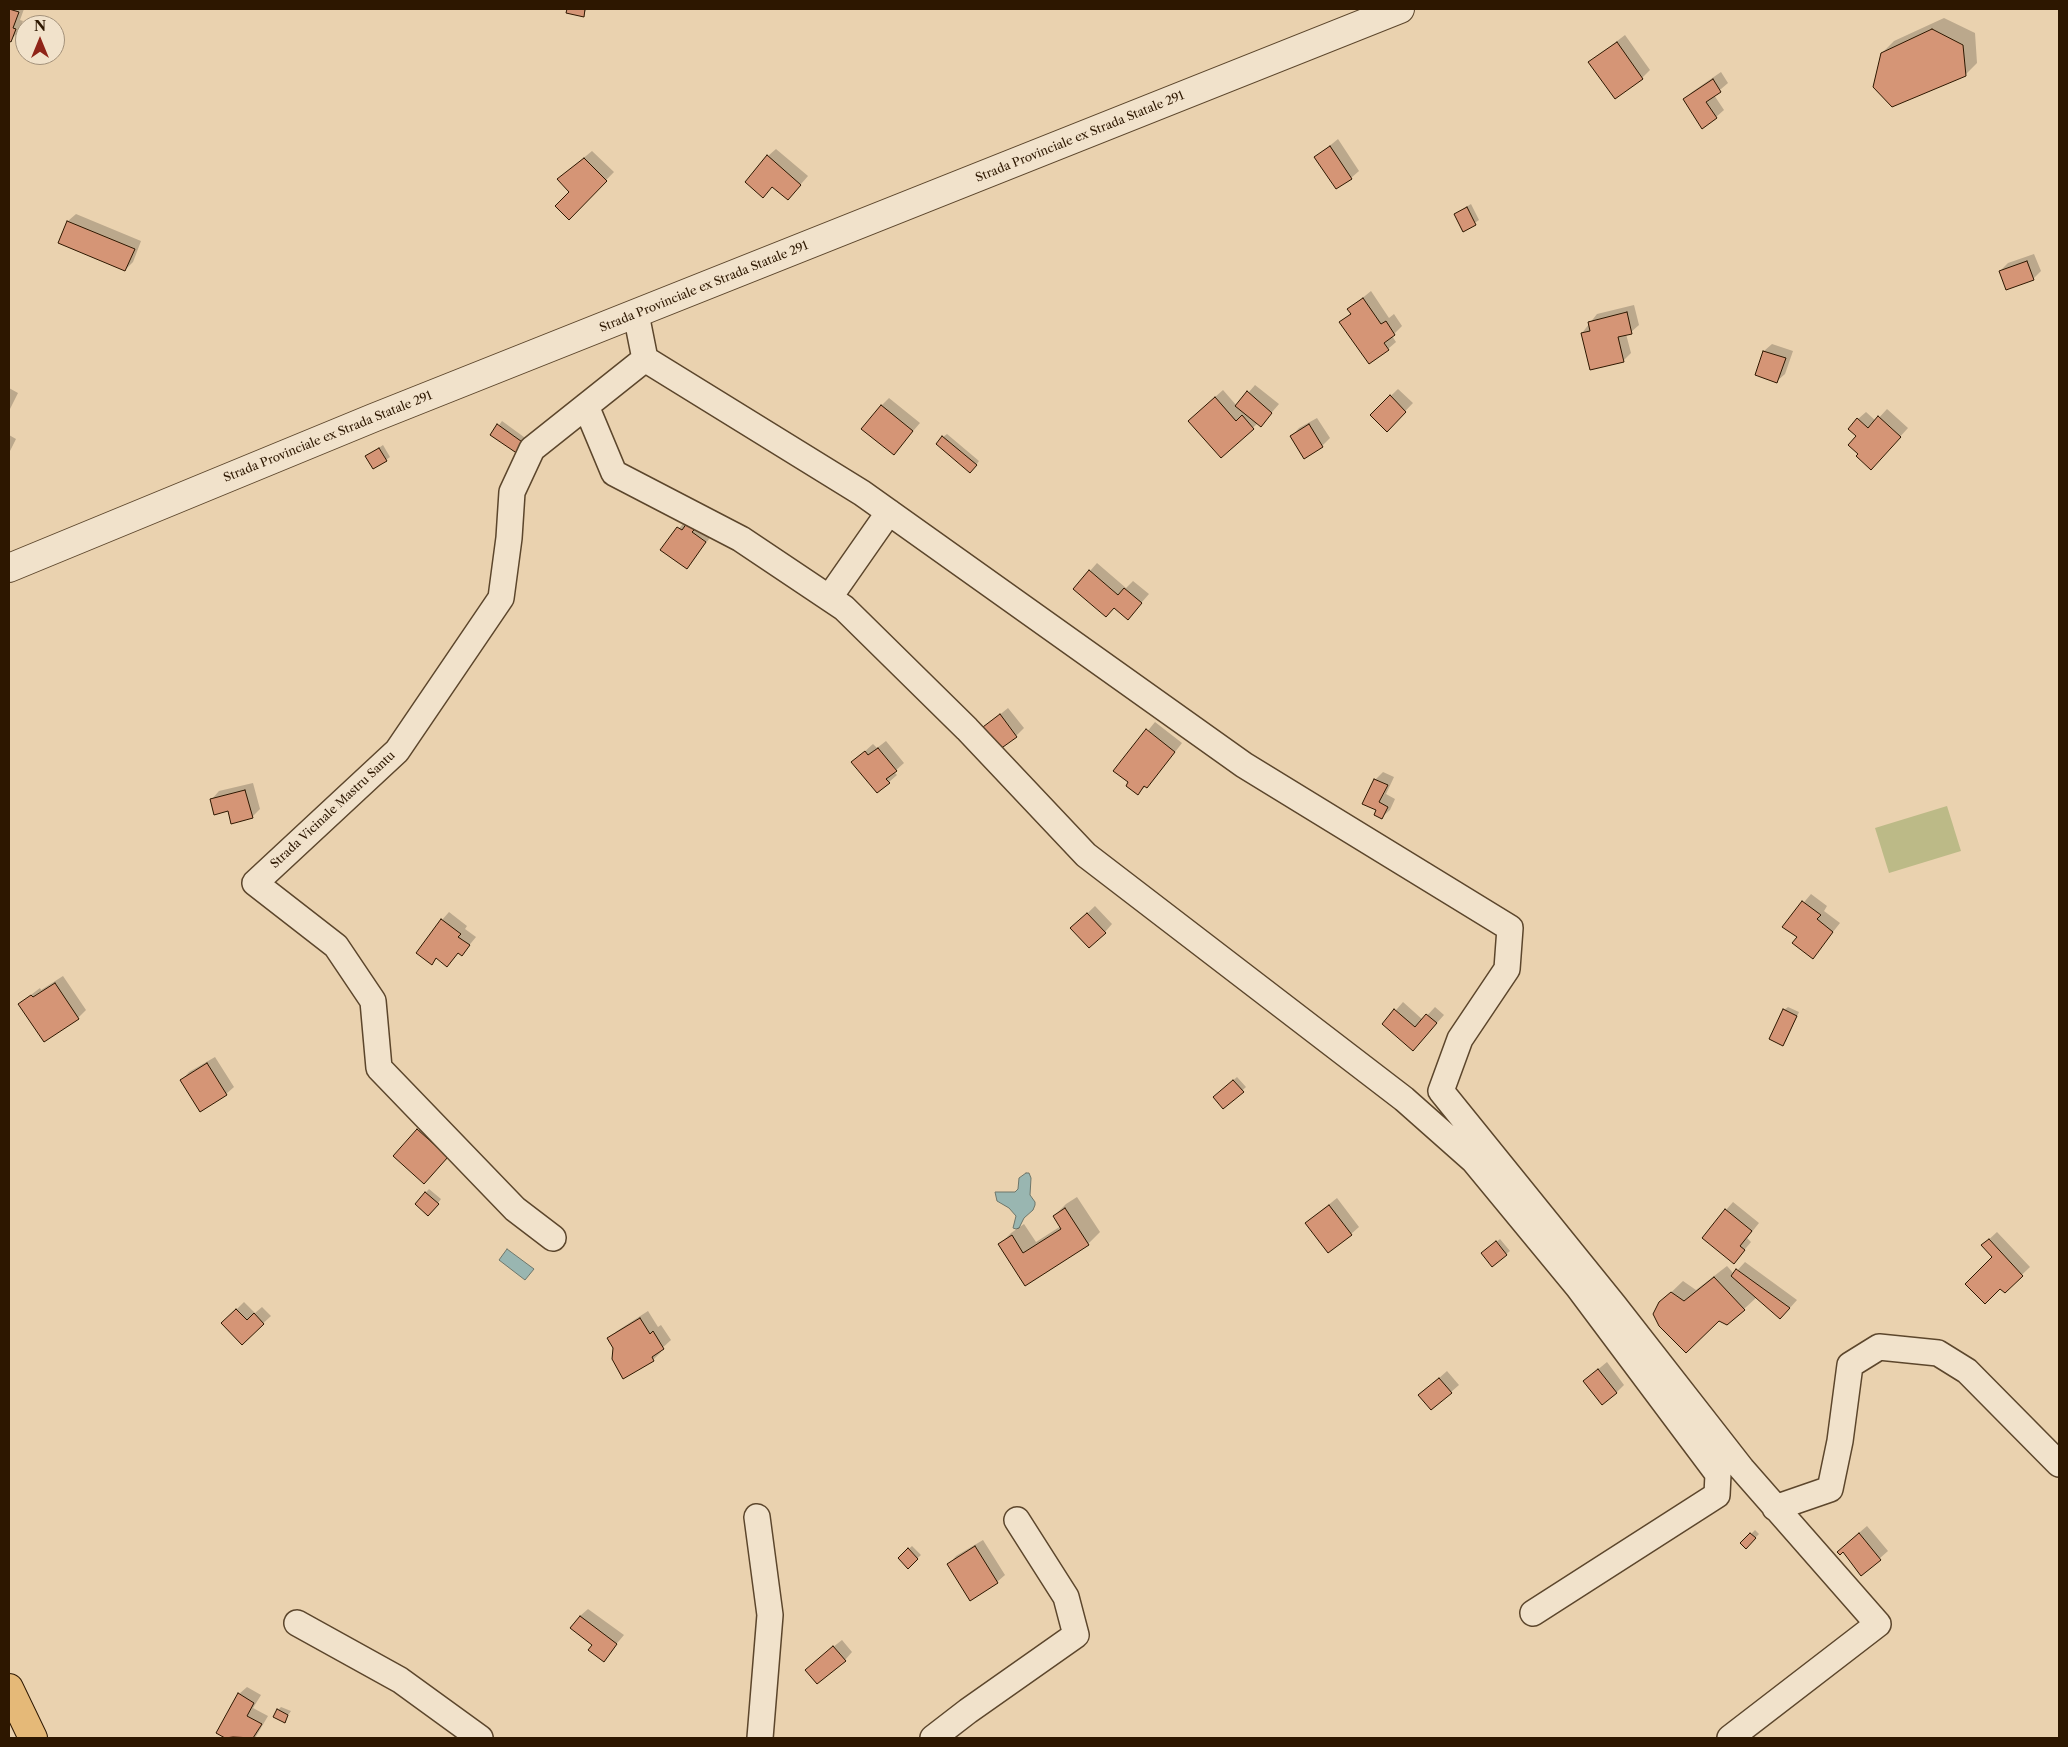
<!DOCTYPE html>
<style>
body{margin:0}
#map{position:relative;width:2068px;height:1747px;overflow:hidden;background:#ead2af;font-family:"Libre Caslon Text",serif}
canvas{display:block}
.frame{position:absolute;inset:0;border:10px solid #2d1700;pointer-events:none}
.north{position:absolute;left:15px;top:15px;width:50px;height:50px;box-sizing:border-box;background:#f1e2cb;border:1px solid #a3917a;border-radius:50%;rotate:0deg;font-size:14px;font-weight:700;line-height:20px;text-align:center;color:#2d1700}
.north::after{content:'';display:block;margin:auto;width:18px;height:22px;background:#8f2418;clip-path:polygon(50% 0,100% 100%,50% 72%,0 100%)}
</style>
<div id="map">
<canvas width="2068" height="1747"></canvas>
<div class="frame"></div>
<div class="north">N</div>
</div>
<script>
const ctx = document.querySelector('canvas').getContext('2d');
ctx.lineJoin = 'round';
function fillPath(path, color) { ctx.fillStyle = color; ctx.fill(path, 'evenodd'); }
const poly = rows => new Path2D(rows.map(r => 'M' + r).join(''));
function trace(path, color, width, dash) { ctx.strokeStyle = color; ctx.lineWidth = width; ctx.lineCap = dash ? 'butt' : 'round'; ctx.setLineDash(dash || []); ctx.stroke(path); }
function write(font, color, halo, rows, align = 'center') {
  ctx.font = font + ' "Libre Caslon Text",serif'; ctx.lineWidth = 4; ctx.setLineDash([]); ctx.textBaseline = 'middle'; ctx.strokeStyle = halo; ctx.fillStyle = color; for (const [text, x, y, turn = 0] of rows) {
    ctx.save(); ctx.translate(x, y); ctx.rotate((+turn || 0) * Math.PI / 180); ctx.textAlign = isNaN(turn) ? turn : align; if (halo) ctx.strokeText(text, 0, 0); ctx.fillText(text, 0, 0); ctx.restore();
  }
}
const green = poly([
 [1947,806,1961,851,1889,873,1875,828]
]);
const water = poly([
 [1026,1173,1029,1173,1031,1178,1030,1195,1035,1202,1035,1205,1033,1210,1024,1218,1019,1228,1016,1229,1013,1228,1016,1216,1009,1208,997,1201,995,1192,1015,1192,1018,1189,1019,1178,1026,1173],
 [507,1249,534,1269,525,1280,499,1260,507,1249]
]);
const shadow = poly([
 [9,9,24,9,20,20,23,21,18,33,10,40,9,40],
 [568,9,587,9,583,15,567,12],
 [1944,18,1975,33,1977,63,1965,75,1882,53,1894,41],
 [1625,35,1650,70,1642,78,1590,62],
 [1721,72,1728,83,1714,95,1724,110,1716,117,1684,100,1692,92],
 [1338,139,1359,171,1351,178,1316,157],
 [776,149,808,176,795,191,768,156],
 [592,151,614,172,569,218,571,192,558,179],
 [1471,204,1479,220,1464,230,1455,214],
 [76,214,141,241,133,262,125,270,59,243,68,221],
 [2034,254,2041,271,2033,279,2000,271,2008,263],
 [1371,291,1389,318,1394,314,1402,326,1392,336,1396,342,1388,349,1341,322,1351,313,1349,309],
 [1634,305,1639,325,1631,332,1626,334,1631,353,1623,361,1582,333,1597,314],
 [1772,344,1793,351,1785,374,1777,381,1757,375,1764,351],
 [1255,385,1279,404,1261,425,1258,423,1221,457,1197,413,1223,390,1237,406],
 [9,388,18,393,9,411],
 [1398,389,1413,403,1387,430,1371,415],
 [889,398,920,423,901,445,881,406],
 [1887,409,1908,428,1879,460,1858,436,1858,419,1866,412,1876,421],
 [1317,418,1330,438,1322,446,1292,436,1299,428],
 [502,421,528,440,521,449,492,435],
 [947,434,979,461,974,468,943,437],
 [9,435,16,439,9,453],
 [383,445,390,457,386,460,367,456],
 [686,520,713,534,686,568,662,550],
 [1097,563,1126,588,1133,581,1149,594,1135,610,1090,571],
 [1008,708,1024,728,1016,736,981,730],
 [1155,722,1182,743,1154,779,1138,793,1130,782,1115,771],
 [886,741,904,763,894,772,897,775,889,782,853,762,873,744,877,748],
 [1383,772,1394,777,1386,794,1395,799,1390,810,1382,817,1378,810,1375,780],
 [253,783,260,809,252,817,212,799,219,791],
 [1811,894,1827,906,1824,911,1840,923,1813,957,1798,937,1784,926],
 [1095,906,1112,924,1105,932,1072,928],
 [449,912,467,926,465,929,476,937,462,954,459,952,447,965,437,958,431,963,442,920],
 [63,976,86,1010,78,1018,44,1041,19,1004,40,988,41,990],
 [1403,1002,1423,1020,1435,1007,1444,1015,1421,1041,1384,1024],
 [1788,1007,1799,1012,1786,1041,1783,1044,1784,1010],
 [215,1057,234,1087,226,1094,182,1080,189,1072],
 [1237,1077,1246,1087,1223,1108,1218,1094],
 [426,1122,455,1149,431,1175,395,1156],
 [429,1189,441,1199,432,1211,416,1203],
 [1077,1197,1100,1232,1088,1244,1025,1284,999,1245,1011,1233,1024,1224,1036,1242,1061,1226,1054,1216,1066,1204],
 [1337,1198,1359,1227,1351,1234,1306,1223],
 [1733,1202,1759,1223,1747,1238,1751,1242,1741,1254,1726,1210],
 [1997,1232,2030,1267,2005,1291,1994,1257,1983,1245],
 [1500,1239,1510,1251,1492,1265,1486,1250],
 [1745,1262,1797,1300,1788,1310,1757,1297,1744,1309,1718,1320,1660,1303,1683,1281,1696,1290,1727,1266,1734,1274],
 [244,1302,255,1313,262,1307,271,1316,242,1343,223,1323],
 [648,1311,658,1327,661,1325,671,1340,660,1350,661,1352,653,1360,615,1347,609,1338,617,1331],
 [1607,1362,1624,1385,1616,1393,1584,1381],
 [1447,1371,1459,1385,1451,1392,1420,1395],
 [1867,1526,1888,1551,1862,1574,1846,1544],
 [1755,1530,1759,1534,1746,1547,1742,1543],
 [983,1540,1005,1575,997,1582,949,1564,956,1556],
 [912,1546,921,1555,908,1567,899,1558],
 [588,1609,624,1635,603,1660,580,1616],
 [842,1640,852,1652,845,1660,814,1662],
 [247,1687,261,1695,253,1708,268,1716,255,1738,238,1738,234,1736,228,1738,217,1732,239,1694],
 [281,1707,291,1711,284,1721,278,1710]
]);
const building = poly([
 [9,9,19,12,13,28,16,29,11,42,9,41,9,9],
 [567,9,585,9,584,17,566,13,567,9],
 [1932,29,1963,45,1966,76,1892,107,1873,87,1881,53,1932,29],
 [1617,42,1643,79,1615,99,1588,62,1617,42],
 [1713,79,1721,92,1706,102,1717,118,1702,129,1683,99,1713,79],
 [1330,146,1352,179,1336,189,1314,157,1330,146],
 [767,155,801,185,788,200,772,187,763,198,745,182,767,155],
 [584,158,607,181,569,220,555,206,569,192,557,179,584,158],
 [1467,207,1476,225,1463,232,1454,214,1467,207],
 [67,221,135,249,125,271,58,243,67,221],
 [2027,261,2034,280,2006,290,1999,271,2027,261],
 [1363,298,1381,324,1386,321,1395,335,1384,343,1389,350,1369,364,1339,322,1351,314,1347,309,1363,298],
 [1627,312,1632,334,1618,337,1624,362,1590,370,1581,333,1590,331,1588,322,1627,312],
 [1763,351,1786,358,1777,383,1755,375,1763,351],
 [1247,391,1272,413,1261,427,1235,406,1247,391],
 [1390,395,1406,412,1387,432,1370,415,1390,395],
 [1215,397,1236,421,1242,415,1254,429,1221,458,1188,421,1215,397],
 [881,405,913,431,894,455,861,429,881,405],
 [1878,416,1901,437,1871,470,1856,456,1858,454,1848,445,1856,436,1848,429,1857,418,1868,428,1878,416],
 [497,424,525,444,518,454,490,435,497,424],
 [1309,424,1323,447,1304,459,1290,436,1309,424],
 [942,436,977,465,970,473,936,444,942,436],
 [379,448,387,461,373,469,365,456,379,448],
 [687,523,695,529,692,532,706,542,687,569,660,550,677,527,682,530,687,523],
 [1089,570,1118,595,1124,588,1142,603,1128,620,1114,608,1106,617,1073,589,1089,570],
 [1000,714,1017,737,996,752,979,730,1000,714],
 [1146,729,1175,752,1147,788,1144,786,1138,795,1126,786,1128,782,1113,771,1146,729],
 [878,748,897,771,886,779,890,783,877,793,851,762,865,751,868,755,878,748],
 [1374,779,1388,785,1379,802,1388,807,1382,819,1374,815,1376,810,1362,804,1374,779],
 [245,790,253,818,231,824,228,811,214,815,210,799,245,790],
 [1802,901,1821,915,1817,919,1833,932,1813,959,1792,943,1797,937,1782,927,1802,901],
 [1087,913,1106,933,1089,948,1070,928,1087,913],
 [441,919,461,934,458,937,470,945,462,956,458,953,447,967,436,958,432,965,416,953,441,919],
 [55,983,79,1019,44,1042,18,1004,31,995,33,997,55,983],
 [1394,1009,1415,1027,1426,1014,1437,1023,1413,1051,1382,1024,1394,1009],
 [1783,1009,1797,1016,1783,1046,1769,1039,1783,1009],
 [207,1063,227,1095,200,1112,180,1080,207,1063],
 [1233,1080,1244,1092,1223,1109,1213,1097,1233,1080],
 [417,1129,448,1157,424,1184,393,1156,417,1129],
 [425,1192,439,1204,428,1216,415,1204,425,1192],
 [1329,1205,1352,1235,1328,1253,1305,1223,1329,1205],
 [1065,1208,1089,1245,1025,1286,998,1244,1012,1235,1023,1253,1061,1229,1053,1216,1065,1208],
 [1725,1209,1752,1231,1740,1246,1745,1250,1734,1264,1702,1238,1725,1209],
 [1989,1239,2023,1276,2005,1293,2000,1289,1985,1304,1965,1284,1992,1257,1981,1245,1989,1239],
 [1496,1241,1507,1255,1492,1267,1481,1253,1496,1241],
 [1736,1269,1790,1308,1780,1319,1731,1276,1736,1269],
 [1714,1277,1745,1310,1727,1325,1719,1321,1686,1353,1659,1326,1653,1314,1659,1302,1671,1292,1684,1301,1714,1277],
 [236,1309,247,1320,254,1313,264,1324,242,1345,221,1323,236,1309],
 [640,1318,650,1334,653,1331,664,1349,652,1357,654,1361,623,1379,612,1359,613,1348,607,1338,640,1318],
 [1598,1369,1617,1393,1602,1405,1583,1381,1598,1369],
 [1439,1378,1452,1393,1431,1410,1418,1395,1439,1378],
 [1750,1533,1756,1538,1746,1549,1740,1543,1750,1533],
 [1859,1533,1881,1560,1861,1576,1843,1552,1840,1555,1837,1552,1859,1533],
 [975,1546,998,1583,970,1601,947,1564,975,1546],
 [908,1548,918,1559,908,1569,898,1558,908,1548],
 [580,1616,617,1644,604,1662,588,1650,592,1645,570,1628,580,1616],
 [833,1646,846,1661,817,1684,805,1670,833,1646],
 [238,1693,254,1703,247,1716,262,1724,253,1738,233,1737,225,1738,216,1733,238,1693],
 [277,1709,288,1715,285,1723,273,1717,277,1709]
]);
const minor = poly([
 [645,359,862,493,1244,765,1510,928,1507,969,1460,1039,1441,1091,1614,1305,1742,1469,1878,1624,1730,1738],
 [586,406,614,473,741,539,844,608,967,729,1086,855,1404,1099,1474,1161,1578,1287,1718,1474,1717,1495,1533,1613],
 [829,598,889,512],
 [553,1238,515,1209,379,1068,373,1001,336,946,255,883,397,751,501,598,509,538,512,492,532,449,645,359,636,314],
 [1775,1508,1830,1489,1840,1441,1850,1365,1879,1347,1938,1353,1967,1371,2059,1464],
 [757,1517,770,1615,760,1738],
 [297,1623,400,1680,480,1738],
 [933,1738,968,1711,1076,1635,1066,1597,1017,1520]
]);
const tertiary = poly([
 [9,568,373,418,1400,9]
]);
const trunk = poly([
 [9,1688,33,1738]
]);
const streetNames = [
 ["Strada Provinciale ex Strada Statale 291",1080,137,-22],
 ["Strada Provinciale ex Strada Statale 291",704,287,-22],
 ["Strada Provinciale ex Strada Statale 291",328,437,-22],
 ["Strada Vicinale Mastru Santu",333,810,-43]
];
fillPath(green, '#bcba87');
fillPath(water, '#99b6b1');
trace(water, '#6e766a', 1);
fillPath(shadow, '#0003');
fillPath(building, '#d59576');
trace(building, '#2d1700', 1);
trace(minor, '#5c462c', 28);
trace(tertiary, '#5c462c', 30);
trace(trunk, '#2d1700', 30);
trace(minor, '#f1e2cb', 25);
trace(tertiary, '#f1e2cb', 28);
trace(trunk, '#e5b978', 28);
write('12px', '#2d1700', '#f1e2cb', streetNames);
</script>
